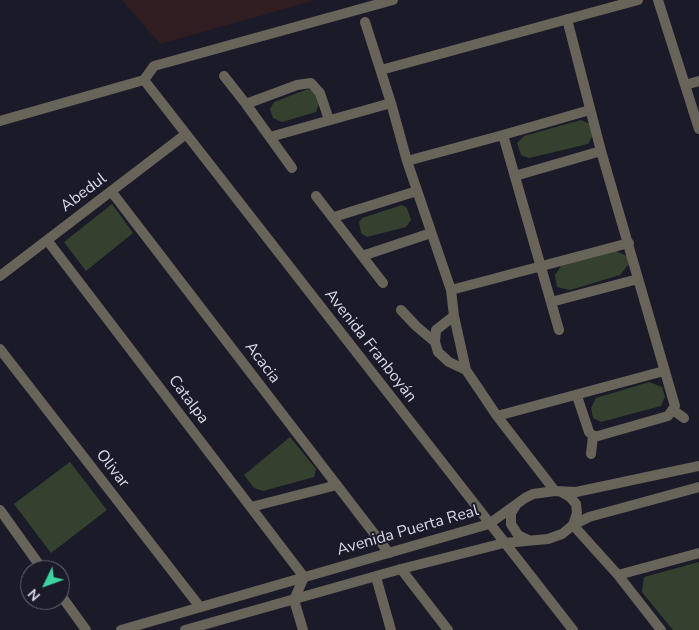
<!DOCTYPE html>
<meta charset="utf-8">
<style>
body{margin:0}
#map{position:relative;width:699px;height:630px;overflow:hidden;background:#1b1a29;font-family:"Nunito Sans",sans-serif}
canvas{display:block}
.north{position:absolute;left:20px;top:560px;width:50px;height:50px;box-sizing:border-box;background:#1b1a29;border:1px solid #676674;border-radius:50%;rotate:228deg;font-size:14px;font-weight:700;line-height:20px;text-align:center;color:#dad9e4}
.north::after{content:'';display:block;margin:auto;width:18px;height:22px;background:#3ed4a2;clip-path:polygon(50% 0,100% 100%,50% 72%,0 100%)}
</style>
<div id="map">
<canvas width="699" height="630"></canvas>
<div class="north">N</div>
</div>
<script>
const ctx = document.querySelector('canvas').getContext('2d');
ctx.lineJoin = 'round';
function fillPath(path, color) { ctx.fillStyle = color; ctx.fill(path, 'evenodd'); }
const poly = rows => new Path2D(rows.map(r => 'M' + r).join(''));
function trace(path, color, width, dash) { ctx.strokeStyle = color; ctx.lineWidth = width; ctx.lineCap = dash ? 'butt' : 'round'; ctx.setLineDash(dash || []); ctx.stroke(path); }
function write(font, color, halo, rows, align = 'center') {
  ctx.font = font + ' "Nunito Sans",sans-serif'; ctx.lineWidth = 4; ctx.setLineDash([]); ctx.textBaseline = 'middle'; ctx.strokeStyle = halo; ctx.fillStyle = color; for (const [text, x, y, turn = 0] of rows) {
    ctx.save(); ctx.translate(x, y); ctx.rotate((+turn || 0) * Math.PI / 180); ctx.textAlign = isNaN(turn) ? turn : align; if (halo) ctx.strokeText(text, 0, 0); ctx.fillText(text, 0, 0); ctx.restore();
  }
}
const education = poly([
 [122,0,316,0,160,44]
]);
const green = poly([
 [308,89,317,93,320,101,316,112,282,122,273,118,270,109,274,102],
 [581,120,590,124,593,135,588,144,529,158,521,155,517,143,524,136],
 [112,204,133,233,86,271,64,242],
 [402,205,407,208,411,220,406,227,367,237,361,233,359,222,362,218],
 [616,251,627,256,629,264,620,275,570,290,557,287,555,275,561,266],
 [649,382,662,387,665,397,661,406,601,422,593,418,591,408,596,398],
 [290,437,316,469,314,477,263,491,254,488,244,475],
 [70,462,107,510,51,553,14,504],
 [699,562,699,630,673,630,642,592,644,577]
]);
const minor = poly([
 [658,0,699,129],
 [567,19,601,151,675,406,668,416,598,436,593,436],
 [365,22,391,103,407,161,451,290,454,316,466,370,497,416,555,491],
 [381,70,638,0],
 [224,76,246,104,292,168],
 [144,80,573,630],
 [685,85,699,81],
 [246,104,297,85,311,83,320,93,329,120],
 [503,135,559,330],
 [270,137,391,103],
 [407,161,503,135,590,110],
 [515,176,601,151],
 [111,191,389,553],
 [316,196,383,283],
 [334,217,417,191],
 [47,240,304,577],
 [362,256,431,233],
 [0,276,186,134],
 [451,290,629,243],
 [551,302,638,279],
 [401,310,416,326,435,342],
 [454,316,436,330,435,342,438,352,449,362,466,370],
 [0,349,200,607],
 [577,396,589,432,593,436,591,454],
 [673,410,684,418],
 [497,416,664,371],
 [251,507,337,485],
 [0,510,43,570],
 [573,525,618,575,661,630],
 [401,569,448,630],
 [618,575,699,553],
 [376,577,391,630],
 [60,594,86,630],
 [294,600,303,630]
]);
const tertiary = poly([
 [0,121,144,80,154,66,393,0],
 [561,492,570,497,576,504,577,513,573,525],
 [516,505,511,513,511,524,518,535,528,540],
 [294,600,304,577],
 [121,630,489,524,525,498,533,494,555,491,576,492,699,466],
 [185,630,401,569,504,543,548,539,562,534,573,525,589,517,699,487]
]);
const streetNames = [
 ["Abedul",84,193,-37],
 ["Avenida Franboyán",370,346,52],
 ["Acacia",262,363,53],
 ["Catalpa",188,400,53],
 ["Olivar",112,469,52],
 ["Avenida Puerta Real",408,531,-16]
];
fillPath(education, '#301d21');
fillPath(green, '#35412f');
trace(minor, '#686459', 10);
trace(tertiary, '#686459', 10);
write('16px', '#dad9e4', '#1b1a29', streetNames);
</script>
